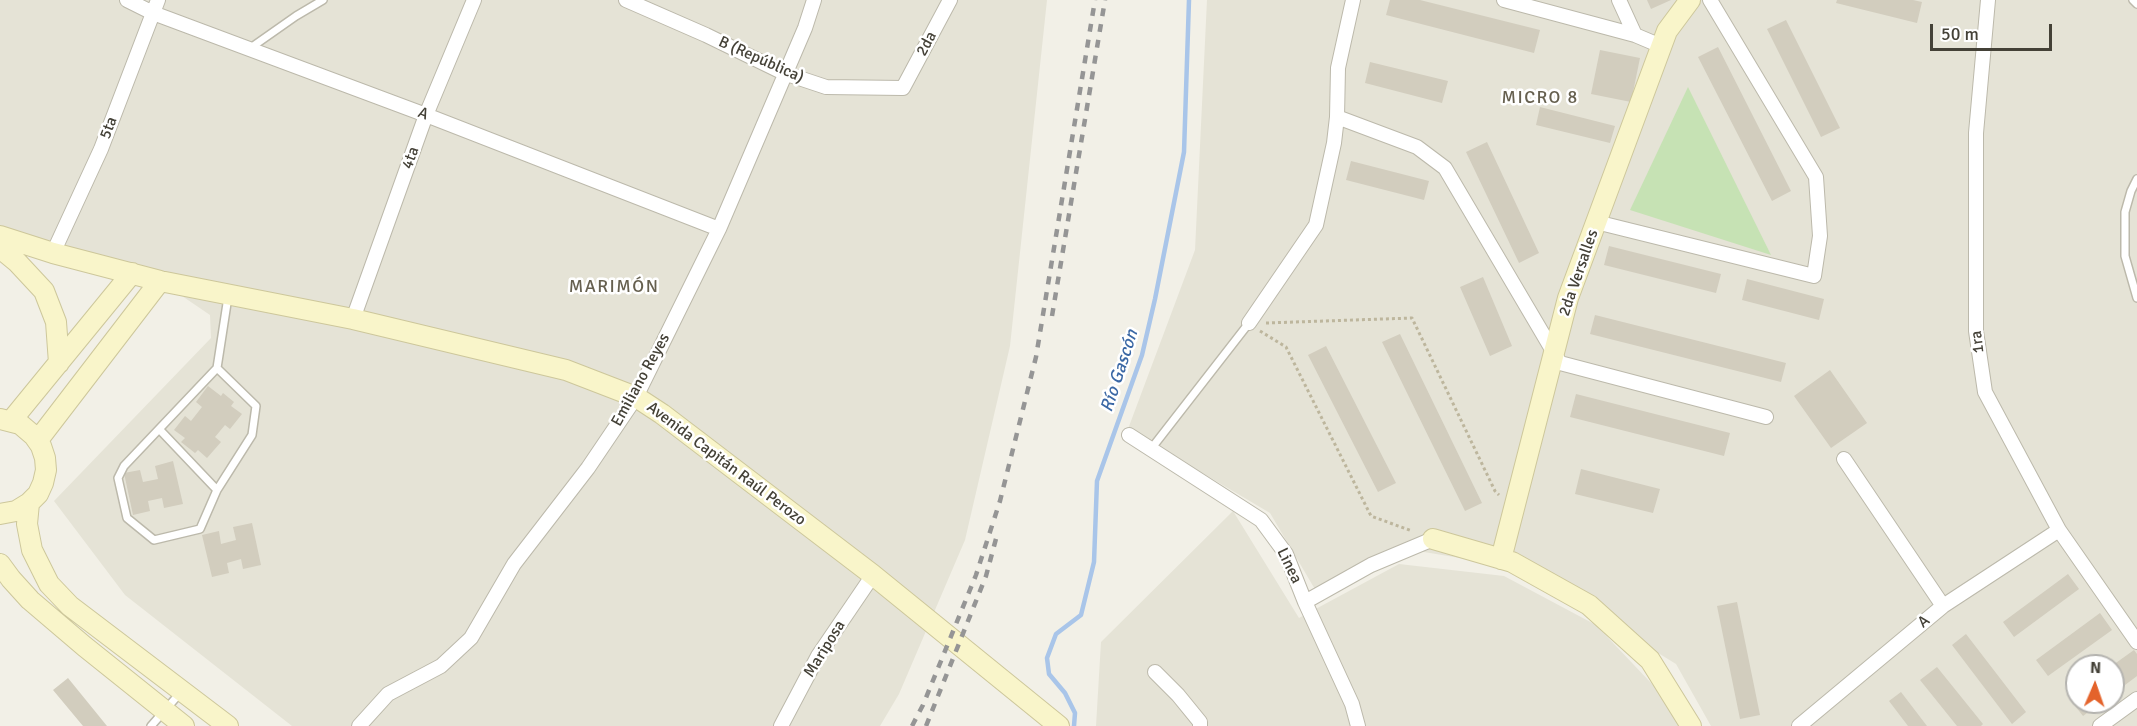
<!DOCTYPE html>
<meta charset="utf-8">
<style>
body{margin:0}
#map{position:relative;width:2137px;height:726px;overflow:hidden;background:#f2f0e7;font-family:Signika,sans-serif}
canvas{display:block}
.north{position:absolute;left:2065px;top:654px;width:60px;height:60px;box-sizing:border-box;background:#fff;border:2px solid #b4b3af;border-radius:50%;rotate:2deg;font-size:16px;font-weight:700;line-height:24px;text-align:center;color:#444137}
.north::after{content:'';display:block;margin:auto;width:21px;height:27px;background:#e4632b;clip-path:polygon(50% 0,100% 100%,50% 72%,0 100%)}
.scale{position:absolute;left:1930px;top:24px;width:122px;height:27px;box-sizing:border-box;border:3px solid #444137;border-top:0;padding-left:8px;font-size:18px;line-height:21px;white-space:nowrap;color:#444137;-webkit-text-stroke:4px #fff;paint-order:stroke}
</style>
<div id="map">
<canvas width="2137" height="726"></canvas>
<div class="north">N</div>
<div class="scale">50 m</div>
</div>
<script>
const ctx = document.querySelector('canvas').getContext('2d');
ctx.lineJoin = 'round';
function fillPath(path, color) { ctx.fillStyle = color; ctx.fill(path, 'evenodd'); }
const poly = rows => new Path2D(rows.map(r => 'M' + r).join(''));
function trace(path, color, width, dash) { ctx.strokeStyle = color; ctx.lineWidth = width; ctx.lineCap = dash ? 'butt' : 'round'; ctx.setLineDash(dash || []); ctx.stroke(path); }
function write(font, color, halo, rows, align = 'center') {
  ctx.font = font + ' Signika,sans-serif'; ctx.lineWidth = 5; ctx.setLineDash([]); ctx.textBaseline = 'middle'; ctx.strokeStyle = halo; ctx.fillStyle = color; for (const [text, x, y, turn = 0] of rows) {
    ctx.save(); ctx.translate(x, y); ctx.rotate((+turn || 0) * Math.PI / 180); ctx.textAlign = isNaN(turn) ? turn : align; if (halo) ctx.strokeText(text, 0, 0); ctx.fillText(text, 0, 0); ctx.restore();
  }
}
const residential = poly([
 [0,0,1047,0,1010,346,965,540,899,694,880,726,292,726,125,595,54,501,211,338,210,315,160,281,11,240,0,250],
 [1207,0,2137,0,2137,726,1711,726,1676,664,1520,568,1394,547,1316,591,1270,513,1128,429,1195,250],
 [2077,666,2113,666,2113,702,2077,702],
 [1233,511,1299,618,1399,564,1504,576,1596,625,1671,704,1684,726,1096,726,1101,642]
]);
const green = poly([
 [1688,87,1771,255,1630,210]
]);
const stream = poly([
 [1074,726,1075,713,1065,693,1049,674,1047,658,1056,634,1081,615,1094,562,1097,481,1142,355,1155,299,1184,152,1189,0]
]);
const building = poly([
 [1390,0,1420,0,1540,30,1534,53,1386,15],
 [1647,0,1671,0,1651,9],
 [1837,0,1913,0,1922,2,1917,23,1836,3],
 [1786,20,1840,128,1821,137,1767,29],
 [1718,47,1791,191,1772,201,1698,57],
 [1600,50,1640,58,1631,102,1591,94],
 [1370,62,1448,81,1442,103,1365,83],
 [1540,107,1615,126,1610,143,1536,125],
 [1487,142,1539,253,1519,263,1466,152],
 [1351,161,1429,181,1424,200,1346,180],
 [1609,246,1721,274,1716,293,1604,265],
 [1483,277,1512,346,1490,356,1460,287],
 [1747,279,1824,299,1819,320,1742,300],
 [1595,315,1786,363,1781,382,1590,334],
 [1400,334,1482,503,1465,511,1382,342],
 [1326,346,1396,483,1378,492,1308,355],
 [1830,370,1867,423,1831,448,1794,396],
 [208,386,221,396,223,393,234,402,231,406,242,414,230,429,225,425,215,437,221,442,207,458,198,450,195,453,181,442,185,438,174,430,185,416,191,421,202,407,196,402],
 [1576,394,1730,433,1724,456,1570,417],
 [173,461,183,504,164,508,162,498,148,501,150,511,133,515,124,473,140,470,143,482,158,479,155,466],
 [1581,469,1660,489,1653,513,1575,494],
 [252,523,261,565,243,569,241,559,227,563,229,573,212,577,202,535,219,531,221,544,236,540,233,527],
 [2068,574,2079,589,2014,637,2003,622],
 [1737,602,1760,715,1740,719,1717,606],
 [2100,613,2112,630,2048,676,2036,660],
 [1966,634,2026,712,2012,724,1952,645],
 [2134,650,2137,654,2137,676,2113,694,2113,665],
 [1937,667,1983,724,1981,726,1957,726,1920,680],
 [68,678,107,726,83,726,53,690],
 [1901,692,1927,726,1908,726,1889,701],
 [2077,692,2077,702,2102,702,2083,716,2069,698]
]);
const path = poly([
 [1266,323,1412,318,1495,491,1499,495],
 [1260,331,1286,347,1371,516,1412,531]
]);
const lane = poly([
 [2133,0,2137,4],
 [249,49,296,16,323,0],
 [2137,179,2131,191,2125,212,2125,256,2137,298],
 [217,368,256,406,252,435,217,490,200,529,154,540,127,518,118,478,124,466,217,368,228,297],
 [160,430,217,490],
 [1151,449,1249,323],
 [151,726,181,692]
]);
const street = poly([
 [127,0,153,13,426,115,719,229],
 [626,0,706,35,784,73,826,87,903,88,950,0],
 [1353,0,1338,68,1337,117,1417,147,1445,168,1560,363,1766,417],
 [1504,0,1635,35,1661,46],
 [1619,0,1635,35],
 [1988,0,1976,133,1976,331,1985,392,2059,530,2137,642],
 [1596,222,1814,276,1820,236,1816,177,1710,0],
 [53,253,101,149,158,0],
 [353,319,426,115,474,0],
 [1249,323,1316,225,1334,143,1337,117],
 [1129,435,1261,520,1286,554,1305,602,1352,704,1358,726],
 [1844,459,1943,606],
 [1305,602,1371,565,1433,539],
 [1155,672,1178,695,1200,722,1200,726],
 [359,726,388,694,441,666,471,638,514,564,588,468,636,397,719,229,805,28,814,0],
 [781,726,818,656,873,575],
 [1799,726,1943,606,2059,530],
 [2100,726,2137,699]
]);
const secondary = poly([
 [0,236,53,253,160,281,353,319,566,370,636,397,662,414,873,575,1059,726],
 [0,248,17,262,44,291,56,322,59,363],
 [0,419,20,424,34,436,41,446,45,458,46,470,43,483,38,494,29,503,16,511,0,514],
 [11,421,132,273],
 [38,440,160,281],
 [29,503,27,524,32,550,49,584,70,606,228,726],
 [1433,539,1512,562,1589,605,1650,660,1691,726],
 [1501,559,1568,298,1667,31,1690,0],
 [0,564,11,579,30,600,84,646,184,726]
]);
const rail = poly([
 [1052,316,1105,0],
 [912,726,923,705,976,575,1000,501,1036,357,1095,0],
 [926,726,986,576,997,535]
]);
const streetNames = [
 ["2da",927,44,-62],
 ["B (República)",761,60,24],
 ["A",423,114,21],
 ["5ta",109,128,-69],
 ["4ta",411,158,-70],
 ["2da Versalles",1579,273,-71],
 ["1ra",1978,342,-97],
 ["Emiliano Reyes",641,380,-61],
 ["Avenida Capitán Raúl Perozo",726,464,37],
 ["Linea",1289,566,64],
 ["A",1924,622,-40],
 ["Mariposa",825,649,-58]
];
const neighbourhoodNames = [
 ["MICRO 8",1540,98],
 ["MARIMÓN",614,287]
];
const waterNames = [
 ["Río Gascón",1120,371,-72]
];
fillPath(residential, '#e5e3d6');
fillPath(green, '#c6e2b4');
trace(stream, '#a9c5e9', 4.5);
fillPath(building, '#d2cdbe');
trace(lane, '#bcb9ab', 10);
trace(street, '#bcb9ab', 16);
trace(secondary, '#cdc79b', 22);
trace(path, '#bdb69d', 3, [3, 3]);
trace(lane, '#fff', 7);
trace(street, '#fff', 14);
trace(secondary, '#f9f5ca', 20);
trace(rail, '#959595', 4.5, [8, 8]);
write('16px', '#444137', '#fff', streetNames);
ctx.letterSpacing = '1.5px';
write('18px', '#66604f', '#fff', neighbourhoodNames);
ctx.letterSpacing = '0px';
write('italic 18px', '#3b68a5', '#fff', waterNames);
</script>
